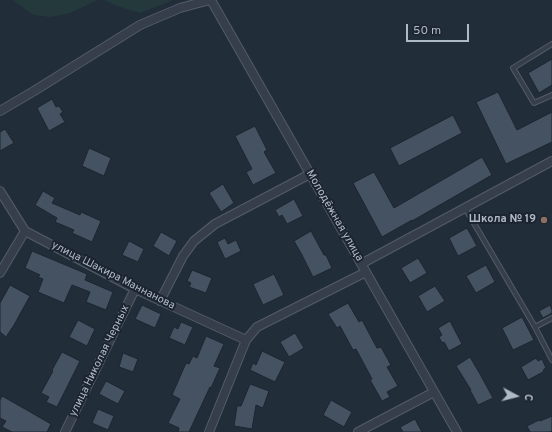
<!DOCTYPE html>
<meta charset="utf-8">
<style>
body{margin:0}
#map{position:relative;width:552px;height:432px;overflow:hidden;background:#222d3a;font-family:Overpass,sans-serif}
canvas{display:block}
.north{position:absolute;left:496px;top:376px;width:40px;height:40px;-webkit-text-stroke:3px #1b242f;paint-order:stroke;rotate:97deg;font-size:11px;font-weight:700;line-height:16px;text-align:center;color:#b0b9c6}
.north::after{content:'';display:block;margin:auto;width:14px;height:18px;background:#b0b9c6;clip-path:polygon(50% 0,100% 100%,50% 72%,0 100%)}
.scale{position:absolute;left:406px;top:24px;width:63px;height:18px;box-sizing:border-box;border:2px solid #b0b9c6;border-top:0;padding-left:5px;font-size:12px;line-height:14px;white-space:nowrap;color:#b0b9c6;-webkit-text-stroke:3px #1b242f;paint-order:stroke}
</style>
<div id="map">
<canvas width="552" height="432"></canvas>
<div class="north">С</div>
<div class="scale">50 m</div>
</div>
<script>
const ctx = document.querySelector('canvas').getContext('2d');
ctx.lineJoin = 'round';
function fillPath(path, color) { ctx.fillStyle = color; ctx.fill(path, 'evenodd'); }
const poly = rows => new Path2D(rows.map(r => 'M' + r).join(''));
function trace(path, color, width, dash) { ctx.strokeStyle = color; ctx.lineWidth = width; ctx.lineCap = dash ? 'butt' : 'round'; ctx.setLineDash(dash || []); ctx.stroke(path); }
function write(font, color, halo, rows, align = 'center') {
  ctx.font = font + ' Overpass,sans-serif'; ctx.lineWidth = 4; ctx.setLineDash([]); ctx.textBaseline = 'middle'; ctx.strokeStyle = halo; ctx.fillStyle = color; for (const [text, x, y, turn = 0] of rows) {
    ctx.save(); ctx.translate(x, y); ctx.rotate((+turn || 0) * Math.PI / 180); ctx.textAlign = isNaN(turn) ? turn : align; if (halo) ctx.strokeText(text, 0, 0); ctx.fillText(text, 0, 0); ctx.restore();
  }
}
const green = poly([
 [13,0,98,0,70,13,50,17,33,15],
 [104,0,174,0,140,13,117,6]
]);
const building = poly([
 [552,59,552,85,539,93,528,73,552,59],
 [498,92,517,130,552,112,552,142,506,164,476,102,498,92],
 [52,99,56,107,59,106,63,112,60,114,65,122,49,131,37,108,52,99],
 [453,115,462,133,399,166,390,148,453,115],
 [255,126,267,150,264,152,276,173,253,185,246,172,252,169,235,136,255,126],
 [5,129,14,143,0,151,0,132,5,129],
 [89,148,111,158,104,176,82,166,89,148],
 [482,157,492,175,412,221,412,220,382,237,353,183,374,172,394,208,482,157],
 [223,184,234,203,221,212,209,193,223,184],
 [43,191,55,198,52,203,80,215,81,212,101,221,92,242,72,233,74,230,55,222,57,218,35,205,43,191],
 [294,199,303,216,287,224,282,215,279,217,275,210,294,199],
 [467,228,477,246,458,256,449,238,467,228],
 [311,231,324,255,326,255,332,268,313,277,302,255,294,241,311,231],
 [161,232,177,241,169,256,153,246,161,232],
 [225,238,228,244,236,240,241,251,225,259,217,242,225,238],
 [129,241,144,249,138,262,122,255,129,241],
 [32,251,87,274,85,280,113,292,106,310,86,302,90,292,72,285,64,303,38,292,43,279,38,277,40,275,25,268,32,251],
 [418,258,427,273,410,283,401,268,418,258],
 [486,265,495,282,476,293,466,276,486,265],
 [192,270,212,278,206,293,189,287,191,283,187,281,192,270],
 [274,274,284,295,263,305,253,284,274,274],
 [10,285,30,296,14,325,6,337,0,332,0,303,10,285],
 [435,286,445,301,427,312,418,296,435,286],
 [348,303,359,322,362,320,377,348,381,347,391,365,387,367,398,386,387,392,390,397,382,401,370,380,372,379,356,349,353,350,340,326,337,328,328,314,348,303],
 [142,305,161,314,155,328,135,319,142,305],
 [550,305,552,310,552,313,543,318,539,311,550,305],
 [522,317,534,340,513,350,502,328,522,317],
 [78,320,95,329,87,346,69,337,78,320],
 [450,321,462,344,449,351,444,342,442,343,439,337,442,335,438,328,450,321],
 [181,322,193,327,185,345,169,338,174,327,178,329,181,322],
 [295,333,304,348,289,357,280,342,295,333],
 [206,336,224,344,214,366,220,368,211,388,210,387,189,432,178,432,179,428,168,423,180,399,172,395,186,363,189,364,193,356,197,358,206,336],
 [262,351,285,362,275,382,250,370,253,363,256,365,262,351],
 [62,352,80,361,57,407,46,402,49,397,41,393,53,371,52,370,62,352],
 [123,353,138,359,133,372,119,367,123,353],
 [470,357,480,374,493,398,478,405,470,390,471,390,456,366,470,357],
 [536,358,538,361,542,359,546,368,544,369,543,372,528,380,521,367,536,358],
 [106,381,125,391,118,404,99,394,106,381],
 [250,384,269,391,263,408,256,405,252,429,234,426,237,406,241,406,250,384],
 [2,396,25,409,51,424,47,432,12,432,2,427,6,421,0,418,0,400,2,396],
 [331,400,352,412,344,427,323,415,331,400],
 [98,409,114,416,108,430,92,423,98,409],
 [552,416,552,431,549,432,530,432,527,426,539,420,540,421,552,416],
 [415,419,422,432,403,432,400,427,415,419]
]);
const lane = poly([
 [552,44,513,68,534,103,552,95],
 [465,208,535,327,552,360],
 [535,327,552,318]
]);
const street = poly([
 [211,0,457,432],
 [0,111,34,91,140,25,180,8,210,0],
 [0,191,25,231],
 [361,264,552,161],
 [0,273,25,231,135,289,246,340],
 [160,301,183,256,194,241,215,224,310,174],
 [65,432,135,289],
 [209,432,246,340,257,327,366,272],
 [358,432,434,392]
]);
const markers = [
 [544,220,4,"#8d6e63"]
];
const streetNames = [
 ["Молодёжная улица",334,216,60],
 ["улица Шакира Маннанова",113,276,27],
 ["улица Николая Черных",100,361,-64]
];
const poiNames = [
 ["Школа № 19",536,220]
];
fillPath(green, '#24393b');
fillPath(building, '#455261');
trace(building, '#1d2631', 1);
trace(lane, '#535c68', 6);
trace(street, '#535c68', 10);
trace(lane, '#353e4a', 4);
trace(street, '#353e4a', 8);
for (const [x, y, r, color] of markers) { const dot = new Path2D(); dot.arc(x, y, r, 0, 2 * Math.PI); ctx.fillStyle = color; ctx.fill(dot); trace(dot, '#1b242f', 1.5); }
write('11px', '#b0b9c6', '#1b242f', streetNames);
write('bold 11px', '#b0b9c6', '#1b242f', poiNames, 'right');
</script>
